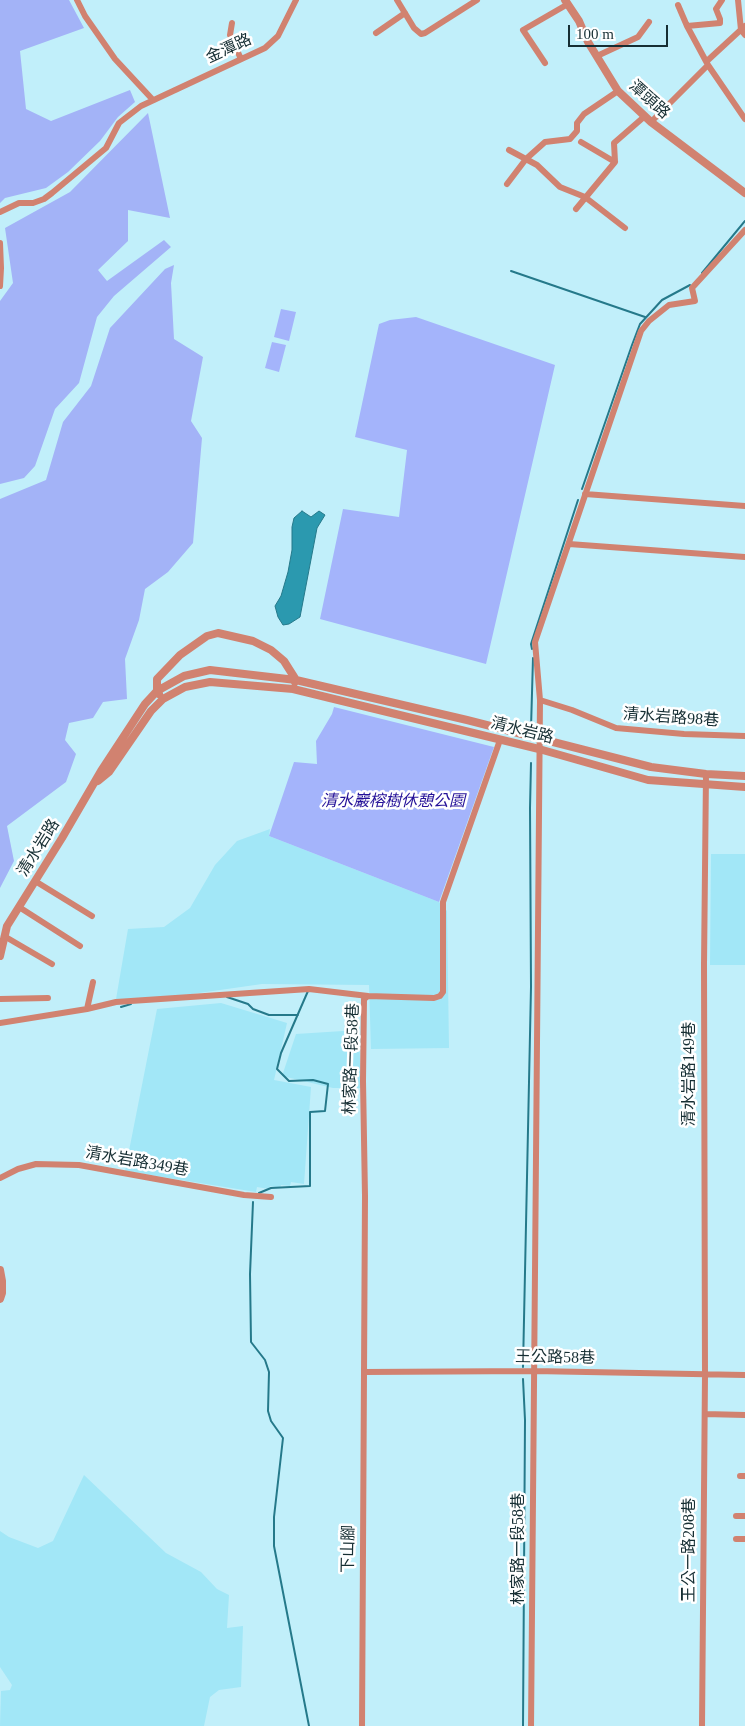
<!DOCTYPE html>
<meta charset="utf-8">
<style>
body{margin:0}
#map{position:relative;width:745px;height:1726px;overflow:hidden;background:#c1effa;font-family:"Times New Roman",serif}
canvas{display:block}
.scale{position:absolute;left:568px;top:25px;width:100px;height:22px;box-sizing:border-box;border:2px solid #162e33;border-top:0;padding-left:6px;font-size:15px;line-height:18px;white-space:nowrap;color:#162e33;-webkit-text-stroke:4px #fff;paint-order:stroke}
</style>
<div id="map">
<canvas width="745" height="1726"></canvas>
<div class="scale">100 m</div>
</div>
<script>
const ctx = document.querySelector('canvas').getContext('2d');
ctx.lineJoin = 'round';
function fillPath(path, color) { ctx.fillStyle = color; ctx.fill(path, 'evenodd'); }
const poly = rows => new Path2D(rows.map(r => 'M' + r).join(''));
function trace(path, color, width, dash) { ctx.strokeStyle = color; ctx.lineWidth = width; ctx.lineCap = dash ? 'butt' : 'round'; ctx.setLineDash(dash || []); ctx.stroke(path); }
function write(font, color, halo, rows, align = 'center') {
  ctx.font = font + ' "Times New Roman","Noto Sans TC",serif'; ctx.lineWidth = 5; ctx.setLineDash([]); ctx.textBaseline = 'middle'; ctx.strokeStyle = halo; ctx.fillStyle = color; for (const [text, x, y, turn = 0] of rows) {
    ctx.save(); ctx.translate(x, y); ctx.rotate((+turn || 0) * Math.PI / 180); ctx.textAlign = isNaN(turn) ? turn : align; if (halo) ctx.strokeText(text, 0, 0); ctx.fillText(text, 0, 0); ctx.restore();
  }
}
const built = poly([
 [270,829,269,836,439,902,447,911,449,1048,371,1049,369,985,262,984,115,1005,128,929,164,927,190,908,215,865,237,841],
 [711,854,745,854,745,965,710,965],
 [221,1003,287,1023,274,1080,311,1087,304,1184,291,1182,290,1186,281,1185,280,1188,270,1186,269,1189,257,1187,256,1192,125,1171,157,1009],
 [359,1030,361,1088,333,1088,282,1076,296,1034],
 [84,1475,166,1553,201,1572,217,1589,229,1595,227,1628,243,1626,241,1687,219,1690,210,1697,204,1726,0,1726,1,1691,10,1690,12,1685,0,1667,0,1531,9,1537,38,1548,53,1541]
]);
const green = poly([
 [281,309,296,312,289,341,274,337],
 [416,317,555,365,486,664,320,619,343,509,399,517,407,450,355,437,379,324,390,320],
 [272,342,286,345,279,372,265,368],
 [334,707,494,747,439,902,269,836,294,762,317,764,316,741,332,714]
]);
const forest = poly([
 [0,0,69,0,84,28,20,51,26,109,51,121,130,90,135,102,118,117,100,141,68,172,46,188,5,198,0,203],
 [148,113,170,218,128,210,128,241,98,270,107,281,164,240,171,247,114,296,97,317,79,383,55,409,35,466,24,478,0,484,0,301,13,283,5,228,70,192],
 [174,265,171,283,174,339,203,357,191,421,202,438,193,543,168,572,145,589,139,620,125,659,127,699,103,702,93,718,69,723,65,740,76,754,66,782,7,826,14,861,0,888,0,499,46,480,63,422,91,386,110,328,165,269]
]);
const water = poly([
 [302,511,311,517,319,511,325,515,317,528,300,617,289,624,283,625,278,617,275,606,281,596,288,572,292,550,292,527,294,518,302,511]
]);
const stream = poly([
 [511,271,645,317],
 [702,273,745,221],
 [582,489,632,345,640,324,662,300,690,285],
 [532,649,531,644,578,500],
 [531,728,533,658],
 [227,997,248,1004,253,1009,269,1015,298,1015],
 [121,1007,131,1004],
 [259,1193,271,1188,310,1186,310,1112,325,1111,328,1084,313,1080,289,1081,277,1069,281,1053,308,991],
 [253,1202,250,1274,251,1342,265,1360,269,1372,268,1411,271,1421,283,1438,274,1517,274,1546,309,1726],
 [523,1367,531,987,530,808,531,763],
 [523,1379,525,1420,523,1726]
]);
const minor = poly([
 [77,0,85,16,115,59,153,100],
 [397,0,414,28,421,34,425,33,477,0],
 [738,0,741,30,745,35],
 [678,5,687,26,708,65,745,119],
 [232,23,230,35,241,59],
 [687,26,720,23,720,19,716,9,722,0],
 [376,33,405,13],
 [597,56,638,37,649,22],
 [707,61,745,26],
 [545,63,523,30,568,4],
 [651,122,708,65],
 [581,142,615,162],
 [509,150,537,165,560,187,585,197,625,228],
 [507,184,526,159,545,142,570,139,577,131,577,123,584,114,618,91],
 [576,209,615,162,614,143,645,116],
 [0,212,19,203,33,203,44,199,52,193,106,148,119,123,141,106,265,48,278,36,296,0],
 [0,243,1,268,0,286],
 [585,494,745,506],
 [569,544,745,557],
 [540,700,572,710,616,728,684,734,745,736],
 [35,881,92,916],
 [19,907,80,946],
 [4,936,52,964],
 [0,999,48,998],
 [87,1009,93,982],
 [0,1023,87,1009,116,1002,309,989,368,996],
 [0,1178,18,1169,36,1164,79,1165,244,1195,271,1197],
 [364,1372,534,1371,745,1375],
 [705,1414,745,1415],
 [740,1476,745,1476],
 [736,1516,745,1516],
 [736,1539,745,1539],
 [362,1726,365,1196,363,1081,364,999,368,996,434,998,440,996,443,992,443,902,500,740],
 [531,1726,540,700,535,642,641,331,649,321,669,305,695,301,692,288,745,230],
 [702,1726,705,1375,704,965,706,774]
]);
const tertiary = poly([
 [565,0,579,21,588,42,618,91,651,122,745,193],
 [159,694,157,691,157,679,180,655,207,636,218,633,253,641,271,650,284,661,296,680,295,682],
 [98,781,109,772,151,711,163,699,185,687,210,682,293,689,539,749,648,780,745,787],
 [0,956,7,926,62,838,101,771,145,704,157,691,184,676,210,670,296,680,467,720,651,767,706,774,745,776],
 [0,1270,2,1281,2,1293,0,1299]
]);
const streetNames = [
 ["金潭路",229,49,-25],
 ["潭頭路",649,100,42],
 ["清水岩路98巷",671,718,4],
 ["清水岩路",522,731,14],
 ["清水岩路",39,848,-58],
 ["林家路一段58巷",352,1059,-88],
 ["清水岩路149巷",690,1074,-90],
 ["清水岩路349巷",137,1162,10],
 ["王公路58巷",555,1358,1],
 ["下山腳",349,1549,-89],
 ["林家路一段58巷",519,1549,-90],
 ["王公一路208巷",690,1550,-90]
];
const parkNames = [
 ["清水巖榕樹休憩公園",393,802]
];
fillPath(built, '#a2e7f7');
fillPath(green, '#a4b4fb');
fillPath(forest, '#a3b3f7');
fillPath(water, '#2b99af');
trace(water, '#25798a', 1);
trace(stream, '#25798a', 2);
trace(minor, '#d18270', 6);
trace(tertiary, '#d18270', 8);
write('16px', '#162e33', '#fff', streetNames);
write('italic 16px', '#241198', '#fff', parkNames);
</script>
